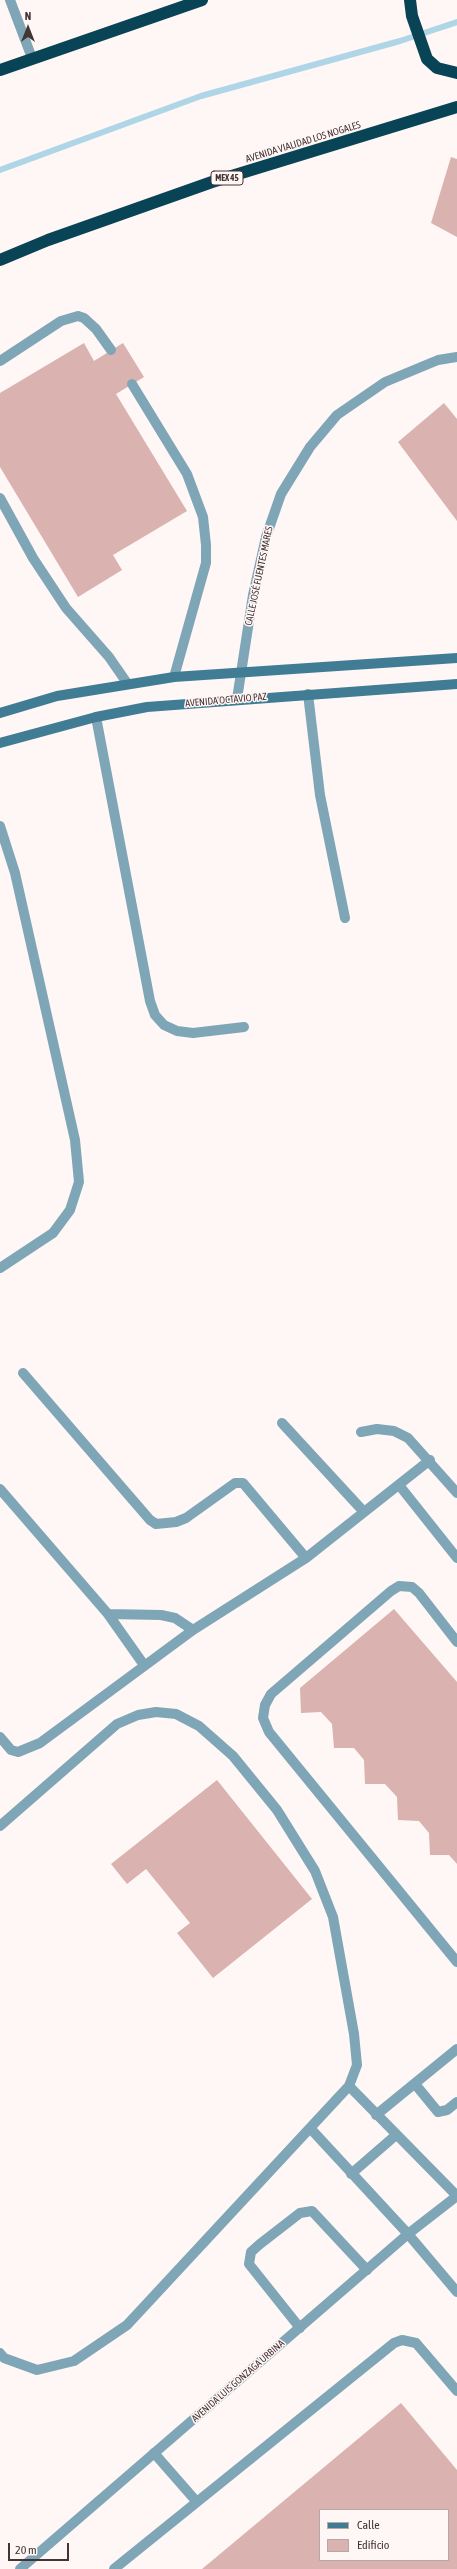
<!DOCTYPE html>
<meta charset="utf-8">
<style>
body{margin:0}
#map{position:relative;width:457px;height:2569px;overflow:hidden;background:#fff6f6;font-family:"Asap Condensed",sans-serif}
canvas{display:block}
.legend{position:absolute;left:319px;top:2509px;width:130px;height:52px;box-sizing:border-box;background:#fff6f6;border:1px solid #b4a8a8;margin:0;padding:5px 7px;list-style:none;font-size:12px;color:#443433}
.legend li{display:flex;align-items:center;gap:8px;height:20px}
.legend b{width:20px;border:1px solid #b4a8a8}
.north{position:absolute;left:8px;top:8px;width:40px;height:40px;-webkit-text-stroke:3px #fff6f6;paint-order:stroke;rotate:0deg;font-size:11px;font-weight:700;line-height:16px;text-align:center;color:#443433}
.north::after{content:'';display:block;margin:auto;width:14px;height:18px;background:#443433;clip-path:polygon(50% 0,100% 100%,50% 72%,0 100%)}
.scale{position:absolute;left:8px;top:2543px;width:61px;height:18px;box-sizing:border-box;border:2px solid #443433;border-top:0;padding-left:5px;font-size:12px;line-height:14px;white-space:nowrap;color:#443433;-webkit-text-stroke:3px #fff6f6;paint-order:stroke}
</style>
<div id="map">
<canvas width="457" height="2569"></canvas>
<ul class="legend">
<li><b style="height:5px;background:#407d94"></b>Calle</li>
<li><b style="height:11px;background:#dab2af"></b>Edificio</li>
</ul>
<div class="north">N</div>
<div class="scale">20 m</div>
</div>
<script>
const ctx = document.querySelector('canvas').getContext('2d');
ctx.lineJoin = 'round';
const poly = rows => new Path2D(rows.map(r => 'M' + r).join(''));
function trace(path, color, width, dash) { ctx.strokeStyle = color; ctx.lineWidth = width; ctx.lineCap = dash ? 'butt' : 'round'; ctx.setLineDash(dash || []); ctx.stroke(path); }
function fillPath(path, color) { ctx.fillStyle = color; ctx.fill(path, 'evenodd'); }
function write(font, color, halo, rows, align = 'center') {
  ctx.font = font + ' "Asap Condensed",sans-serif'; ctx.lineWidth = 3; ctx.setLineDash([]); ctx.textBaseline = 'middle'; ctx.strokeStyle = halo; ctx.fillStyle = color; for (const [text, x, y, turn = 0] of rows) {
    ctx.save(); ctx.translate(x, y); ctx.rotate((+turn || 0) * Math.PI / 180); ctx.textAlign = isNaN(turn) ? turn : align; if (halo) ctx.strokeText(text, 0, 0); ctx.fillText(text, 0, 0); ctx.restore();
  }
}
const stream = poly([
 [0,170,201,96,400,41,457,22]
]);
const building = poly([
 [451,157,457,159,457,237,431,223],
 [84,343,94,361,123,343,144,377,116,394,187,511,113,555,122,570,78,597,0,467,0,393],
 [444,403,457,419,457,521,398,442],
 [394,1609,457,1682,457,1864,449,1855,430,1855,429,1833,419,1821,398,1820,397,1797,385,1784,365,1784,364,1760,354,1748,334,1748,332,1724,321,1712,301,1713,300,1688],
 [217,1780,312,1899,213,1978,177,1933,190,1923,146,1869,127,1884,111,1864],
 [401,2403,457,2470,457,2569,202,2569],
 [320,2510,448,2510,448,2560,320,2560]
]);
const lane = poly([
 [0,361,61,321,78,316,84,318,96,329,111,350],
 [132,384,187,474,203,517,206,545,206,563,174,677],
 [0,498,33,558,66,608,109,657,127,683],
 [308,694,320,795,345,918],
 [237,699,253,595,266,537,281,494,310,447,337,415,385,382,438,360,457,357],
 [96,717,150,1001,155,1015,164,1025,177,1031,193,1033,244,1027],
 [0,826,15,873,75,1140,79,1182,70,1210,53,1233,0,1268],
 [23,1373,150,1520,156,1524,176,1522,186,1518,235,1483,243,1483,306,1558],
 [282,1423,364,1512],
 [361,1432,377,1429,394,1431,408,1438,457,1493],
 [399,1485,457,1558],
 [0,1489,108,1614,144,1665],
 [108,1614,161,1615,175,1618,193,1630],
 [457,1642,419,1593,412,1587,399,1586,391,1591,271,1694,265,1705,263,1718,269,1732,457,1962],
 [0,1737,11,1750,18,1752,40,1743,193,1630,306,1558,430,1460],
 [0,1826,117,1724,138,1715,156,1712,176,1714,199,1726,233,1756,277,1810,315,1871,333,1917,354,2034,357,2065,349,2086,127,2325,74,2361,37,2370,4,2358,0,2353],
 [415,2084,438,2112,447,2110,457,2102],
 [349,2086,457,2196],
 [376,2115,457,2049],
 [310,2128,408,2234,457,2292],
 [351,2174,396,2135],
 [300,2328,249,2264,251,2252,260,2244,300,2213,312,2211,367,2270],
 [154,2453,196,2501],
 [114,2569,394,2343,402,2340,416,2343,457,2391]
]);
const street = poly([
 [10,0,32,58],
 [20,2569,408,2234,457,2196]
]);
const secondary = poly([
 [0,713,57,696,174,677,457,658],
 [0,743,96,717,147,707,457,684]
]);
const highway = poly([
 [410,0,412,16,427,59,437,68,457,73],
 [0,70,202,0],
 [0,260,48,240,212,182,457,107]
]);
const shields = [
 [227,178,32]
];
const shieldNames = [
 ["MEX 45",227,178]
];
const streetNames = [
 ["AVENIDA VIALIDAD LOS NOGALES",303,142,-17],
 ["CALLE JOSÉ FUENTES MARES",259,576,-78],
 ["AVENIDA OCTAVIO PAZ",226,700,-5],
 ["AVENIDA LUIS GONZAGA URBINA",238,2381,-41]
];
trace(stream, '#afd6e6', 6);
fillPath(building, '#dab2af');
trace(lane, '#7fa6b6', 10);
trace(street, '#7fa6b6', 10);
trace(secondary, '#407d94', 10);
trace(highway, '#084456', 12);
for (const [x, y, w] of shields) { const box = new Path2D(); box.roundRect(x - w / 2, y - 7, w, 14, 3); ctx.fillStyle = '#fff6f6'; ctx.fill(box); trace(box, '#443433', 1); }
write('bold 9px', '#443433', null, shieldNames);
write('10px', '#443433', '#fff6f6', streetNames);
</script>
